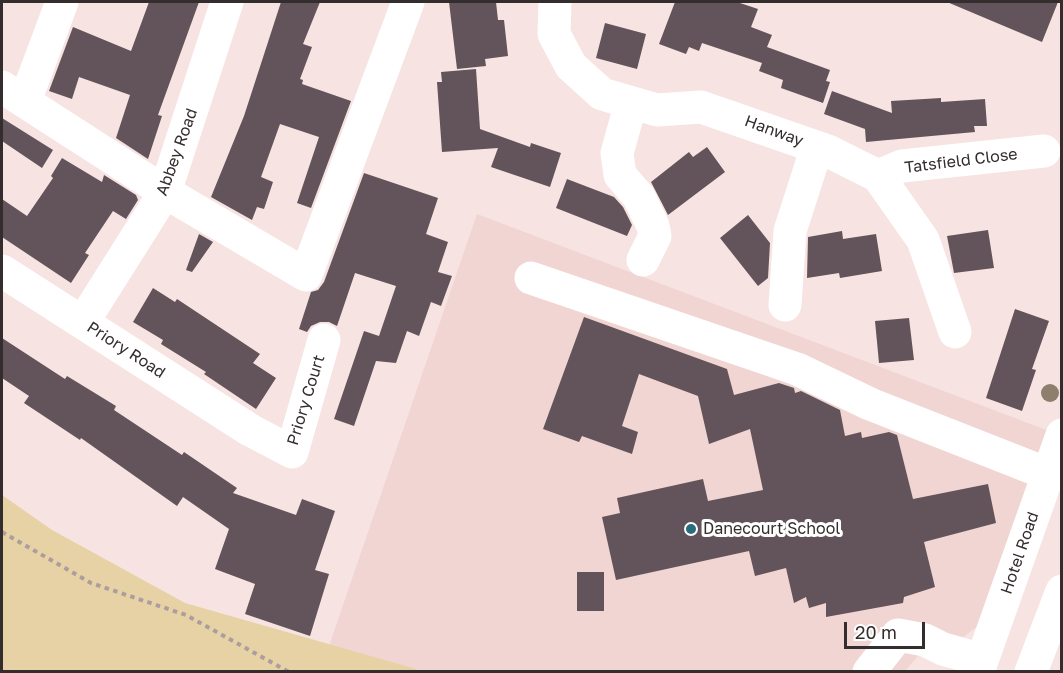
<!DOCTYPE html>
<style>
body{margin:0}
#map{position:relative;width:1063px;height:673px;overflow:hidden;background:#f7e3e2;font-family:"Golos Text",sans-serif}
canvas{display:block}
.frame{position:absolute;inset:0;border:3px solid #342d2d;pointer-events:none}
.scale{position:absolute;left:844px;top:622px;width:81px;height:27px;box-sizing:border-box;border:3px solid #342d2d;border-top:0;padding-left:8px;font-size:18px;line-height:21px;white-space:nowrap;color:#342d2d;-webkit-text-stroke:4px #fff;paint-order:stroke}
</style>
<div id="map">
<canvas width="1063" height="673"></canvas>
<div class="frame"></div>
<div class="scale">20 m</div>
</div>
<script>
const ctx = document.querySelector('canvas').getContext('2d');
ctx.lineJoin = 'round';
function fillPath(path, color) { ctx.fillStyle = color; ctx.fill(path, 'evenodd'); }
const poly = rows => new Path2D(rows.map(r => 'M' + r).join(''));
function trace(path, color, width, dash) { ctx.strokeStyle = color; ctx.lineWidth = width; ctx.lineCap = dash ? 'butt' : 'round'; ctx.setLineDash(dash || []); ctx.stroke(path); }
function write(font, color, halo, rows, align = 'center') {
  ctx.font = font + ' "Golos Text",sans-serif'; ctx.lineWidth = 6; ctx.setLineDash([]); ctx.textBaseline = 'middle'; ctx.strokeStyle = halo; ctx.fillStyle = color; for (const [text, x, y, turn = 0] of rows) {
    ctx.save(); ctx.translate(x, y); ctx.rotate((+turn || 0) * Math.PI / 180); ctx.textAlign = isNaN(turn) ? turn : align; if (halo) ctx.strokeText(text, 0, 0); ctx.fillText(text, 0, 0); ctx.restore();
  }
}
const built = poly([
 [477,214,1049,431,978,626,959,640,925,640,918,656,905,671,423,671,329,646]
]);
const green = poly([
 [2,495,52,530,185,603,423,671,2,671]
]);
const building = poly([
 [149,2,199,2,158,115,162,116,148,159,116,138,130,95,79,77,72,99,49,91,73,27,131,51],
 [281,2,320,2,303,44,312,47,300,79,303,80,302,84,351,101,311,208,297,203,319,137,280,124,261,177,273,182,264,209,257,207,252,220,211,197,244,116],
 [449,2,496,2,498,20,504,20,508,56,485,59,486,66,457,69],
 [675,2,737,2,758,9,751,27,772,35,767,47,830,70,826,81,830,82,823,103,781,88,783,80,759,71,762,63,702,43,699,51,689,47,686,54,659,44],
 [947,2,1058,2,1042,42],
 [605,23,646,34,637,69,596,58],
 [476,69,480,129,530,147,531,143,561,153,550,187,491,167,498,148,442,152,437,82,442,82,441,72],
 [832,91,892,113,891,101,941,98,941,102,985,99,987,126,974,126,975,132,866,142,865,129,824,114],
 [2,118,53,150,42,168,2,141],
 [707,147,725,172,668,215,651,182,689,152,693,157],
 [62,158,102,182,104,175,136,195,138,200,126,219,113,211,85,253,89,255,71,283,2,237,2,199,27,216,53,178,51,176],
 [364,173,438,198,426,234,448,242,438,272,452,276,441,306,431,302,419,336,407,331,396,363,376,361,354,426,334,419,364,331,379,336,396,286,355,273,337,326,329,322,320,322,311,326,307,332,299,329,311,292,318,290,324,282],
 [567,179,614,197,623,207,632,225,627,236,556,208],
 [748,215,770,243,768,278,758,286,720,238],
 [988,230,994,268,954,273,947,236],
 [842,231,843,239,876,234,882,271,840,278,839,273,807,278,808,237],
 [199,234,213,242,192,272,186,270],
 [153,288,175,302,177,299,260,354,253,363,276,378,256,409,204,374,206,372,161,344,163,340,133,322],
 [1015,309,1049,321,1032,369,1036,370,1022,411,986,398],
 [584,317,727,369,734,395,779,383,794,388,795,393,801,391,840,410,845,436,861,432,862,438,889,432,897,435,913,499,988,484,996,523,924,542,935,587,904,597,903,603,826,617,826,603,809,608,806,597,794,603,786,568,755,576,749,551,616,580,602,517,620,513,617,498,703,479,708,501,763,490,750,429,709,444,698,396,639,374,622,426,638,432,632,454,582,436,579,442,543,429],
 [909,318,914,360,879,363,875,321],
 [2,338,65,379,67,376,116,406,114,410,182,455,184,452,237,488,233,493,296,515,302,499,335,511,315,570,329,574,310,636,245,614,255,584,215,569,229,529,183,497,177,506,81,438,80,440,24,403,29,396,2,378],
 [577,572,604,572,604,611,577,611]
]);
const path = poly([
 [2,532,91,583,186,615,289,672]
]);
const minor = poly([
 [555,2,554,34,571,66,602,94,657,110,701,107,828,151,878,176,923,240,955,332],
 [2,87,165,192,306,275,408,2],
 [25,101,62,2],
 [631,103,617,153,620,175,639,197,653,226,655,236,643,260],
 [878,176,902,166,1044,151],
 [2,271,250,430,292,452,324,340],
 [531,278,797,369,870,404,1048,474],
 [785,305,790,231,817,147],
 [83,322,165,192,227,2],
 [869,672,898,635,925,640,943,649,982,660],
 [978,672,1062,435]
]);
const major = poly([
 [1031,672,1062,591]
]);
const trees = [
 [1050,393]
];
const markers = [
 [691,529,6,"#286c7d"]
];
const streetNames = [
 ["Hanway",774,131,20],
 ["Abbey Road",177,152,-70],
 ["Tatsfield Close",961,161,-7],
 ["Priory Road",126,350,33],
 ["Priory Court",306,400,-73],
 ["Hotel Road",1020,553,-71]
];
const poiNames = [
 ["Danecourt School",703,529]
];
fillPath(built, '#f1d5d3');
fillPath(green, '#e6d2a5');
fillPath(building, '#62545a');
trace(path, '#ad9d9d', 4, [4.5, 4.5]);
trace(minor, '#fff', 33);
trace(major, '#fff', 33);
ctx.fillStyle = '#8e7e6d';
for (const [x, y] of trees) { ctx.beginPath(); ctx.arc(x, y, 9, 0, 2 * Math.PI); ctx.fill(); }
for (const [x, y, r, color] of markers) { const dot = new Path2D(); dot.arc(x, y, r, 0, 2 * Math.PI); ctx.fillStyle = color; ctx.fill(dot); trace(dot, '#fff', 2); }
write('16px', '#342d2d', '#fff', streetNames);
write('16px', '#342d2d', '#fff', poiNames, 'left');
</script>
